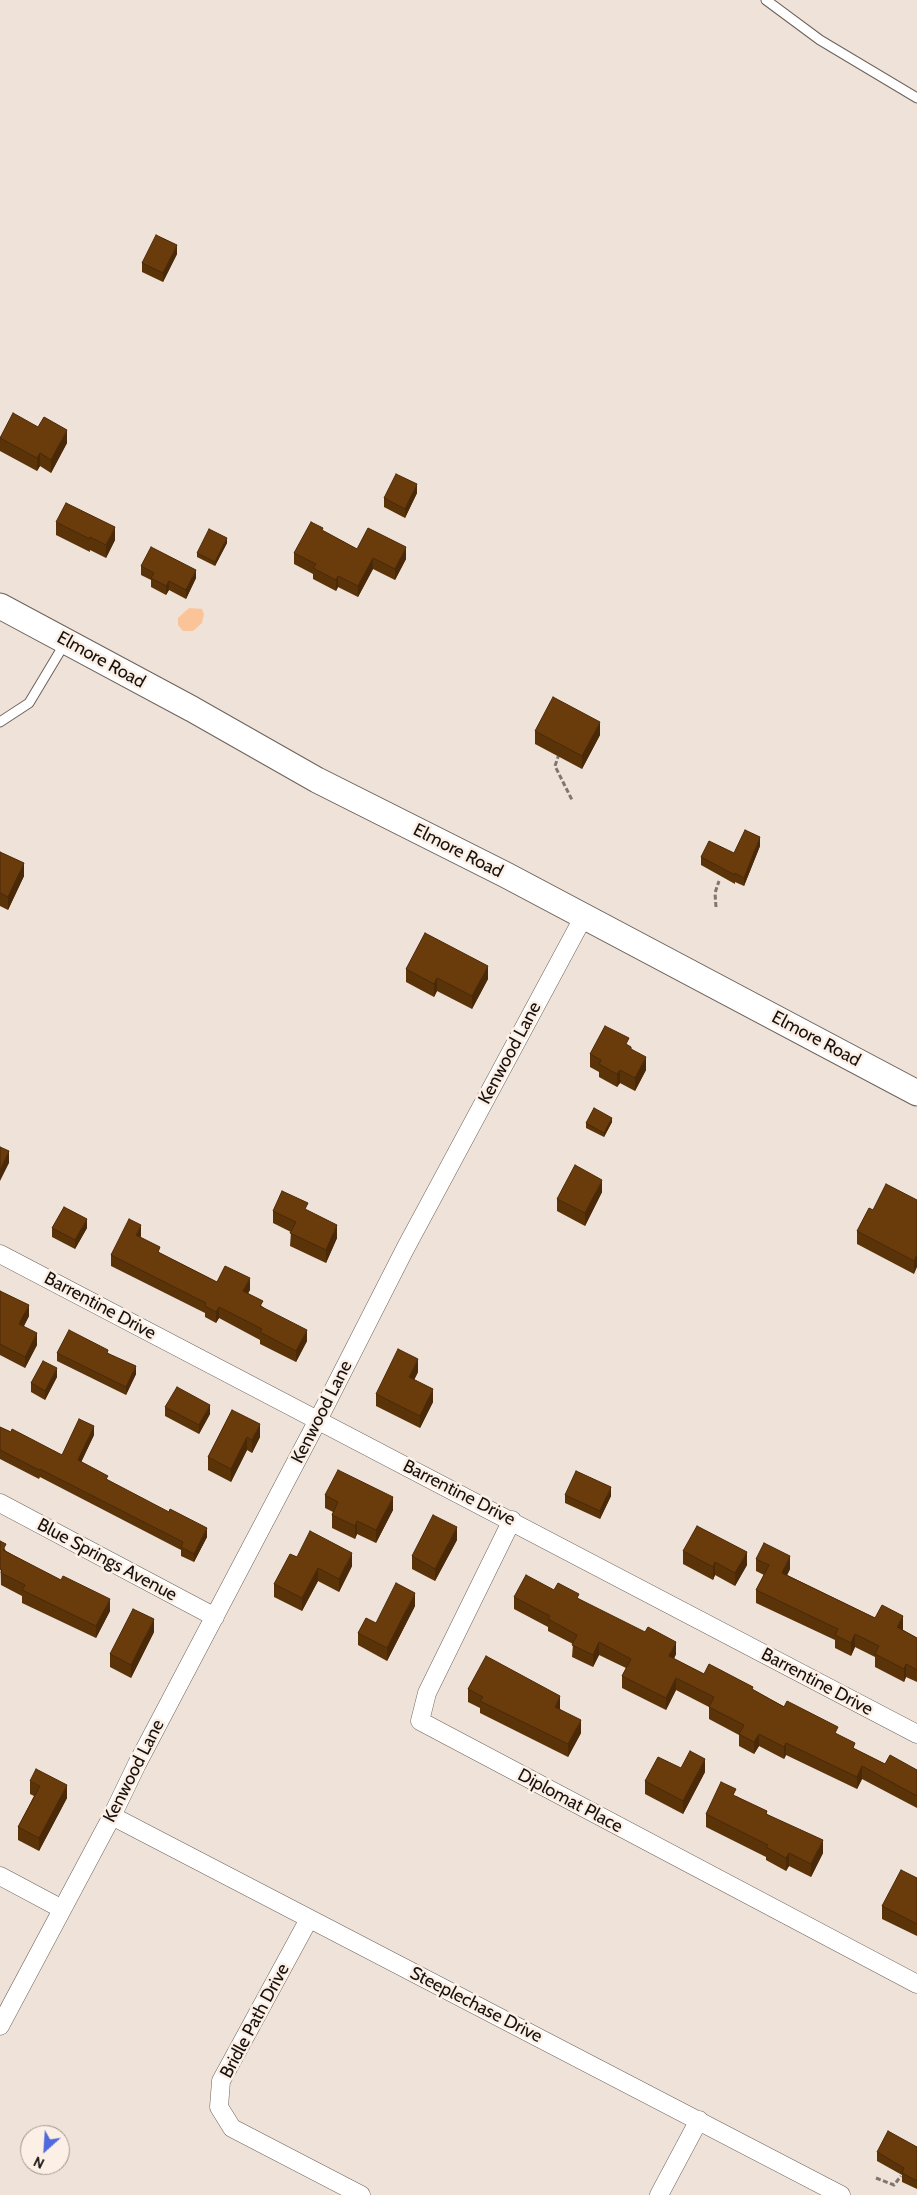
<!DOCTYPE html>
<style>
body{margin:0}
#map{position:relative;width:917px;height:2195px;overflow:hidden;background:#efe2d8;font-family:Cabin,sans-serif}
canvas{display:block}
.north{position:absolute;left:20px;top:2125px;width:50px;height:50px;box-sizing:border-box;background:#fcefe5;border:1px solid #a0978f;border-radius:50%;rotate:206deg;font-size:14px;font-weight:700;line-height:20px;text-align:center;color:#17120f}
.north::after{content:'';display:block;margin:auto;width:18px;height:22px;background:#5069de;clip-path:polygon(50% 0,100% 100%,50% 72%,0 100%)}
</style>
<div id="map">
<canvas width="917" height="2195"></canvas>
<div class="north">N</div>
</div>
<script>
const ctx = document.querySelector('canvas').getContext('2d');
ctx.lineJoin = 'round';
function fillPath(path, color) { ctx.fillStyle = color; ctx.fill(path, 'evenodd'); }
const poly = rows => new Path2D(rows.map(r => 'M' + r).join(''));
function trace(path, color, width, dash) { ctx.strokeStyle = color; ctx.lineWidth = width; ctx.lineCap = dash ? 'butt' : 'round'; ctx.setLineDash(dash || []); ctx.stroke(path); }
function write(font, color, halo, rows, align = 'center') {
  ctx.font = font + ' Cabin,sans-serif'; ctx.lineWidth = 5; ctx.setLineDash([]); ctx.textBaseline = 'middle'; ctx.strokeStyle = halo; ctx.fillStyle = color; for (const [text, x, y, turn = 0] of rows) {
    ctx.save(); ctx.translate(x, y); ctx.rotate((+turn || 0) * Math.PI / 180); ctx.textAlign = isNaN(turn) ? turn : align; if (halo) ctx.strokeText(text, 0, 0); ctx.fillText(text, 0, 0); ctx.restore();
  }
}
const green = poly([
 [189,608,202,609,204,614,202,623,193,631,183,631,178,625,178,618]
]);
const path = poly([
 [559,754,555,766,572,800],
 [716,907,715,893,719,881],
 [876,2178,894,2185,901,2176]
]);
const lane = poly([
 [766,0,820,40,917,98],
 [0,722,29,703,65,643]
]);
const street = poly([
 [0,1254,917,1734],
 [0,1503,215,1617],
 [512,1520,427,1693,420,1721,917,1984],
 [112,1816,841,2195],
 [0,1876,62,1909],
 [309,1919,221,2081,219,2107,232,2128,361,2195],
 [0,2026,112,1816,137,1764,318,1420,405,1249,584,916],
 [659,2195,699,2120]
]);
const secondary = poly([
 [0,606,192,709,317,780,506,875,917,1093]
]);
const wall = poly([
 [177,254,163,282,142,272,142,263],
 [0,437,67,443,51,473,40,466,37,471,0,451],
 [417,493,405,518,384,507,384,498],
 [56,522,115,540,106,558,90,550,90,552,56,535],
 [323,531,357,549,406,559,395,580,373,569,358,597,338,587,336,591,313,579,313,574,294,564,294,553],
 [227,543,215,566,197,557,197,553],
 [141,566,196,578,186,599,169,590,166,595,151,587,151,580,141,575],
 [535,731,600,735,582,769,535,744],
 [760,846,744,886,735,882,735,884,701,865,701,857,734,853],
 [0,852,24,876,8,910,0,906],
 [406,969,488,979,472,1009,437,991,434,997,406,982],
 [629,1046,646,1070,635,1091,620,1083,617,1087,599,1077,599,1072,590,1067,590,1054],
 [612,1122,604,1137,586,1128,586,1123],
 [602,1192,585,1226,557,1211,557,1199],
 [917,1200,914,1274,857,1244,857,1231,873,1210],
 [273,1211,308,1211,337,1238,326,1263,290,1246,291,1232,273,1223],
 [52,1228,87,1228,75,1249,52,1237],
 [141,1236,141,1238,160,1253,217,1282,250,1290,248,1293,263,1307,307,1341,296,1362,260,1344,260,1340,219,1318,216,1323,205,1317,205,1313,111,1266,111,1255],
 [0,1291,29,1316,24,1326,37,1345,25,1368,0,1355],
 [57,1353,108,1353,136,1374,126,1395,57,1361],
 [418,1372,414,1380,433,1402,420,1428,376,1406,376,1394],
 [57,1377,45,1400,31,1392,31,1383],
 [165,1407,210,1414,199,1434,165,1416],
 [232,1410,260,1437,252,1453,247,1450,231,1482,208,1470,208,1457],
 [0,1427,62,1455,94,1435,81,1462,108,1480,207,1537,194,1562,181,1556,181,1550,40,1477,39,1479,0,1459],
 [325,1495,393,1510,376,1543,357,1534,355,1539,332,1528,332,1515,333,1512,325,1508],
 [565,1495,611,1496,600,1519,565,1503],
 [457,1540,435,1581,412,1569,412,1556],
 [0,1541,6,1551,110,1611,96,1638,22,1603,22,1596,1,1585],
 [683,1551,747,1565,735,1586,715,1575,713,1580,683,1564],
 [297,1557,352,1566,339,1592,318,1581,302,1611,274,1597,274,1584],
 [756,1559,790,1569,787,1575,875,1618,903,1629,903,1630,917,1638,917,1682,906,1677,904,1682,875,1667,875,1657,855,1647,851,1656,835,1648,835,1640,756,1603,756,1590,764,1575,756,1571],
 [554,1590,579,1599,676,1654,674,1659,704,1674,753,1690,838,1735,855,1749,885,1764,917,1770,917,1808,862,1779,857,1789,786,1755,784,1759,759,1746,754,1754,739,1746,739,1735,709,1719,709,1707,676,1690,666,1710,622,1688,622,1676,626,1668,599,1655,593,1667,572,1657,573,1644,548,1631,548,1627,514,1609,514,1597],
 [415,1606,387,1661,358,1645,358,1633,376,1623],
 [154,1632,131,1678,110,1667,110,1654],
 [468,1689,560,1709,581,1733,568,1757,480,1713,480,1708,468,1702],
 [705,1772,683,1814,645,1794,645,1781],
 [30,1781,67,1798,39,1851,18,1840,18,1827,34,1796,30,1794],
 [736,1796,767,1814,823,1853,811,1877,789,1866,786,1871,766,1860,766,1857,706,1827,706,1814],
 [917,1878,917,1936,882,1919,882,1906],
 [917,2147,917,2189,902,2182,902,2175,877,2161,877,2152]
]);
const shadedWall = poly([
 [177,245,177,254,163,282,163,273],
 [67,430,67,443,51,473,51,460],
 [40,453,40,466,37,471,37,458],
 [417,484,417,493,405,518,405,509],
 [115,527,115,540,106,558,106,545],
 [227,538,227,543,215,566,215,562],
 [406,547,406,559,395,580,395,569],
 [373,558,373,569,358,597,358,586],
 [196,570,196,578,186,599,186,590],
 [338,576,338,587,336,591,336,580],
 [169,581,169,590,166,595,166,586],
 [600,722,600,735,582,769,582,756],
 [760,837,760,846,744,886,744,878],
 [24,863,24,876,8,910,8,897],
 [488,966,488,979,472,1009,472,996],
 [437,978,437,991,434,997,434,984],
 [646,1057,646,1070,635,1091,635,1078],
 [620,1070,620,1083,617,1087,617,1074],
 [612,1118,612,1122,604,1137,604,1133],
 [9,1151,9,1163,0,1181,0,1170],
 [602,1180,602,1192,585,1226,585,1213],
 [87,1219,87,1228,75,1249,75,1240],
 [141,1225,141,1236,136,1246,136,1235],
 [337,1225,337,1238,326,1263,326,1250],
 [917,1254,917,1267,914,1274,914,1261],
 [250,1278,250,1290,243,1302,243,1291],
 [29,1305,29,1316,19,1335,19,1324],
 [219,1307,219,1318,216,1323,216,1312],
 [307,1330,307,1341,296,1362,296,1351],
 [37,1333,37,1345,25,1368,25,1357],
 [418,1359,418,1372,409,1390,409,1377],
 [136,1366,136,1374,126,1395,126,1387],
 [57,1368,57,1377,45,1400,45,1391],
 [433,1389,433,1402,420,1428,420,1416],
 [210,1405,210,1414,199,1434,199,1425],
 [260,1424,260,1437,252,1453,252,1440],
 [94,1426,94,1435,78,1469,78,1460],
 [247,1437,247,1450,231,1482,231,1469],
 [611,1487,611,1496,600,1519,600,1511],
 [393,1497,393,1510,376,1543,376,1530],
 [357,1521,357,1534,355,1539,355,1526],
 [457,1527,457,1540,435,1581,435,1569],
 [207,1528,207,1537,194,1562,194,1554],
 [747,1552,747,1565,735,1586,735,1573],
 [352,1553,352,1566,339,1592,339,1579],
 [790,1556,790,1569,782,1586,782,1573],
 [715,1562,715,1575,713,1580,713,1567],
 [318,1568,318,1581,302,1611,302,1598],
 [415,1593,415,1606,387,1661,387,1648],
 [110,1599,110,1611,96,1638,96,1626],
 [903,1616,903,1629,897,1640,897,1627],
 [154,1619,154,1632,131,1678,131,1665],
 [855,1634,855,1647,851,1656,851,1643],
 [599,1642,599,1655,593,1667,593,1655],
 [676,1642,676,1654,669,1668,669,1656],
 [906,1664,906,1677,904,1682,904,1669],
 [676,1678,676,1690,666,1710,666,1698],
 [560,1696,560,1709,555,1719,555,1707],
 [581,1720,581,1733,568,1757,568,1744],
 [759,1734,759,1746,754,1754,754,1742],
 [786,1743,786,1755,784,1759,784,1747],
 [705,1759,705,1772,683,1814,683,1801],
 [862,1766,862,1779,857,1789,857,1777],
 [67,1785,67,1798,39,1851,39,1838],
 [823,1840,823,1853,811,1877,811,1864],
 [789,1853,789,1866,786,1871,786,1858]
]);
const building = poly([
 [156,235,177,245,163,273,142,263,156,235],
 [13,413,38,427,44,417,67,430,51,460,40,453,37,458,0,438,13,413],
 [396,474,417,484,405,509,384,498,396,474],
 [66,503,115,527,106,545,90,537,90,539,56,522,66,503],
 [311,522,323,528,322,530,357,549,368,528,406,547,395,569,373,558,358,586,338,576,336,580,313,568,316,564,294,553,311,522],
 [209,529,227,538,215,562,197,553,209,529],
 [151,547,196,570,186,590,169,581,166,586,151,578,154,573,141,566,151,547],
 [553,697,600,722,582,756,535,731,553,697],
 [745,830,760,837,744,878,735,873,735,875,701,857,709,841,734,853,745,830],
 [0,852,24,863,8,897,0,893,0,852],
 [425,933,488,966,472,996,437,978,434,984,406,969,425,933],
 [605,1026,629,1038,626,1044,631,1047,631,1049,646,1057,635,1078,620,1070,617,1074,599,1064,601,1060,590,1054,605,1026],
 [594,1108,612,1118,604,1133,586,1123,594,1108],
 [0,1147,9,1151,0,1170,0,1147],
 [575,1165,602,1180,585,1213,557,1199,575,1165],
 [886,1184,917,1200,917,1254,914,1261,857,1231,869,1208,873,1210,886,1184],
 [282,1191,308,1203,305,1209,337,1225,326,1250,290,1233,296,1222,273,1211,282,1191],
 [64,1207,87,1219,75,1240,52,1228,64,1207],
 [129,1219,141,1225,136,1235,160,1247,158,1252,217,1282,225,1266,250,1278,243,1291,263,1301,260,1306,307,1330,296,1351,260,1332,262,1329,219,1307,216,1312,205,1306,206,1303,111,1255,129,1219],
 [0,1291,29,1305,19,1324,37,1333,25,1357,0,1344,0,1291],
 [69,1330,108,1350,107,1353,136,1366,126,1387,57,1353,69,1330],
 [398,1349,418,1359,409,1377,433,1389,420,1416,376,1394,398,1349],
 [43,1361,57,1368,45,1391,31,1383,43,1361],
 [177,1387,210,1405,199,1425,165,1407,177,1387],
 [232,1410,260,1424,252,1440,247,1437,231,1469,208,1457,232,1410],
 [79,1419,94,1426,78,1460,108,1476,106,1479,169,1512,170,1509,207,1528,194,1554,181,1547,183,1542,40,1469,39,1470,0,1450,0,1427,11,1432,12,1429,62,1455,79,1419],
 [338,1470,393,1497,376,1530,357,1521,355,1526,332,1515,338,1502,325,1495,338,1470],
 [576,1471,611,1487,600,1511,565,1495,576,1471],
 [433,1515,457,1527,435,1569,412,1556,433,1515],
 [697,1526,747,1552,735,1573,715,1562,713,1567,683,1551,697,1526],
 [310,1531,352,1553,339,1579,318,1568,302,1598,274,1584,290,1554,297,1557,310,1531],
 [0,1541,6,1544,3,1550,61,1580,63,1576,110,1599,96,1626,22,1590,25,1585,1,1573,2,1570,0,1569,0,1541],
 [764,1543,790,1556,782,1573,875,1618,882,1605,903,1616,897,1627,917,1638,917,1670,906,1664,904,1669,875,1654,879,1646,855,1634,851,1643,835,1635,838,1629,756,1590,769,1565,756,1559,764,1543],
 [526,1575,554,1590,558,1583,579,1594,577,1598,645,1632,648,1627,676,1642,669,1656,704,1674,709,1664,753,1687,752,1689,784,1707,787,1701,838,1727,835,1733,855,1743,853,1748,885,1764,890,1755,917,1770,917,1796,862,1766,857,1777,786,1743,784,1747,759,1734,754,1742,739,1734,744,1725,709,1707,714,1697,676,1678,666,1698,622,1676,631,1659,599,1642,593,1655,572,1645,577,1635,548,1619,550,1616,514,1597,526,1575],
 [396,1583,415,1593,387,1648,358,1633,366,1618,376,1623,396,1583],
 [133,1609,154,1619,131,1665,110,1654,133,1609],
 [486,1656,560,1696,555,1707,581,1720,568,1744,480,1701,483,1697,468,1689,486,1656],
 [690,1751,705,1759,683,1801,645,1781,658,1757,681,1768,690,1751],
 [36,1769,67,1785,39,1838,18,1827,40,1786,30,1781,36,1769],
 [721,1782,736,1789,733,1795,767,1811,766,1814,823,1840,811,1864,789,1853,786,1858,766,1847,768,1845,706,1814,721,1782],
 [901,1870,917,1878,917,1924,882,1906,901,1870],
 [888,2131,917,2147,917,2181,902,2173,904,2168,877,2152,888,2131]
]);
const streetNames = [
 ["Elmore Road",101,660,29],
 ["Elmore Road",458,851,27],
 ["Elmore Road",816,1039,28],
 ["Kenwood Lane",510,1053,-62],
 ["Barrentine Drive",100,1306,28],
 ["Kenwood Lane",322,1412,-63],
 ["Barrentine Drive",459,1493,27],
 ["Blue Springs Avenue",107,1560,28],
 ["Barrentine Drive",817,1682,28],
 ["Kenwood Lane",134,1771,-63],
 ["Diplomat Place",570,1801,28],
 ["Steeplechase Drive",476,2005,27],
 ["Bridle Path Drive",255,2021,-62]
];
fillPath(green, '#fac498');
trace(lane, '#6d625a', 11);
trace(street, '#6d625a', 19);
trace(secondary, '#6d625a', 27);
trace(path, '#7f7670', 3, [5, 2.5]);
trace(lane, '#fff', 9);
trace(street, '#fff', 18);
trace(secondary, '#fff', 25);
fillPath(wall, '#5b3309');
fillPath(shadedWall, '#4a2908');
fillPath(building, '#6a3b0b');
trace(building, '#4a2908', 1);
write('18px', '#17120f', '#fcefe5', streetNames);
</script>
